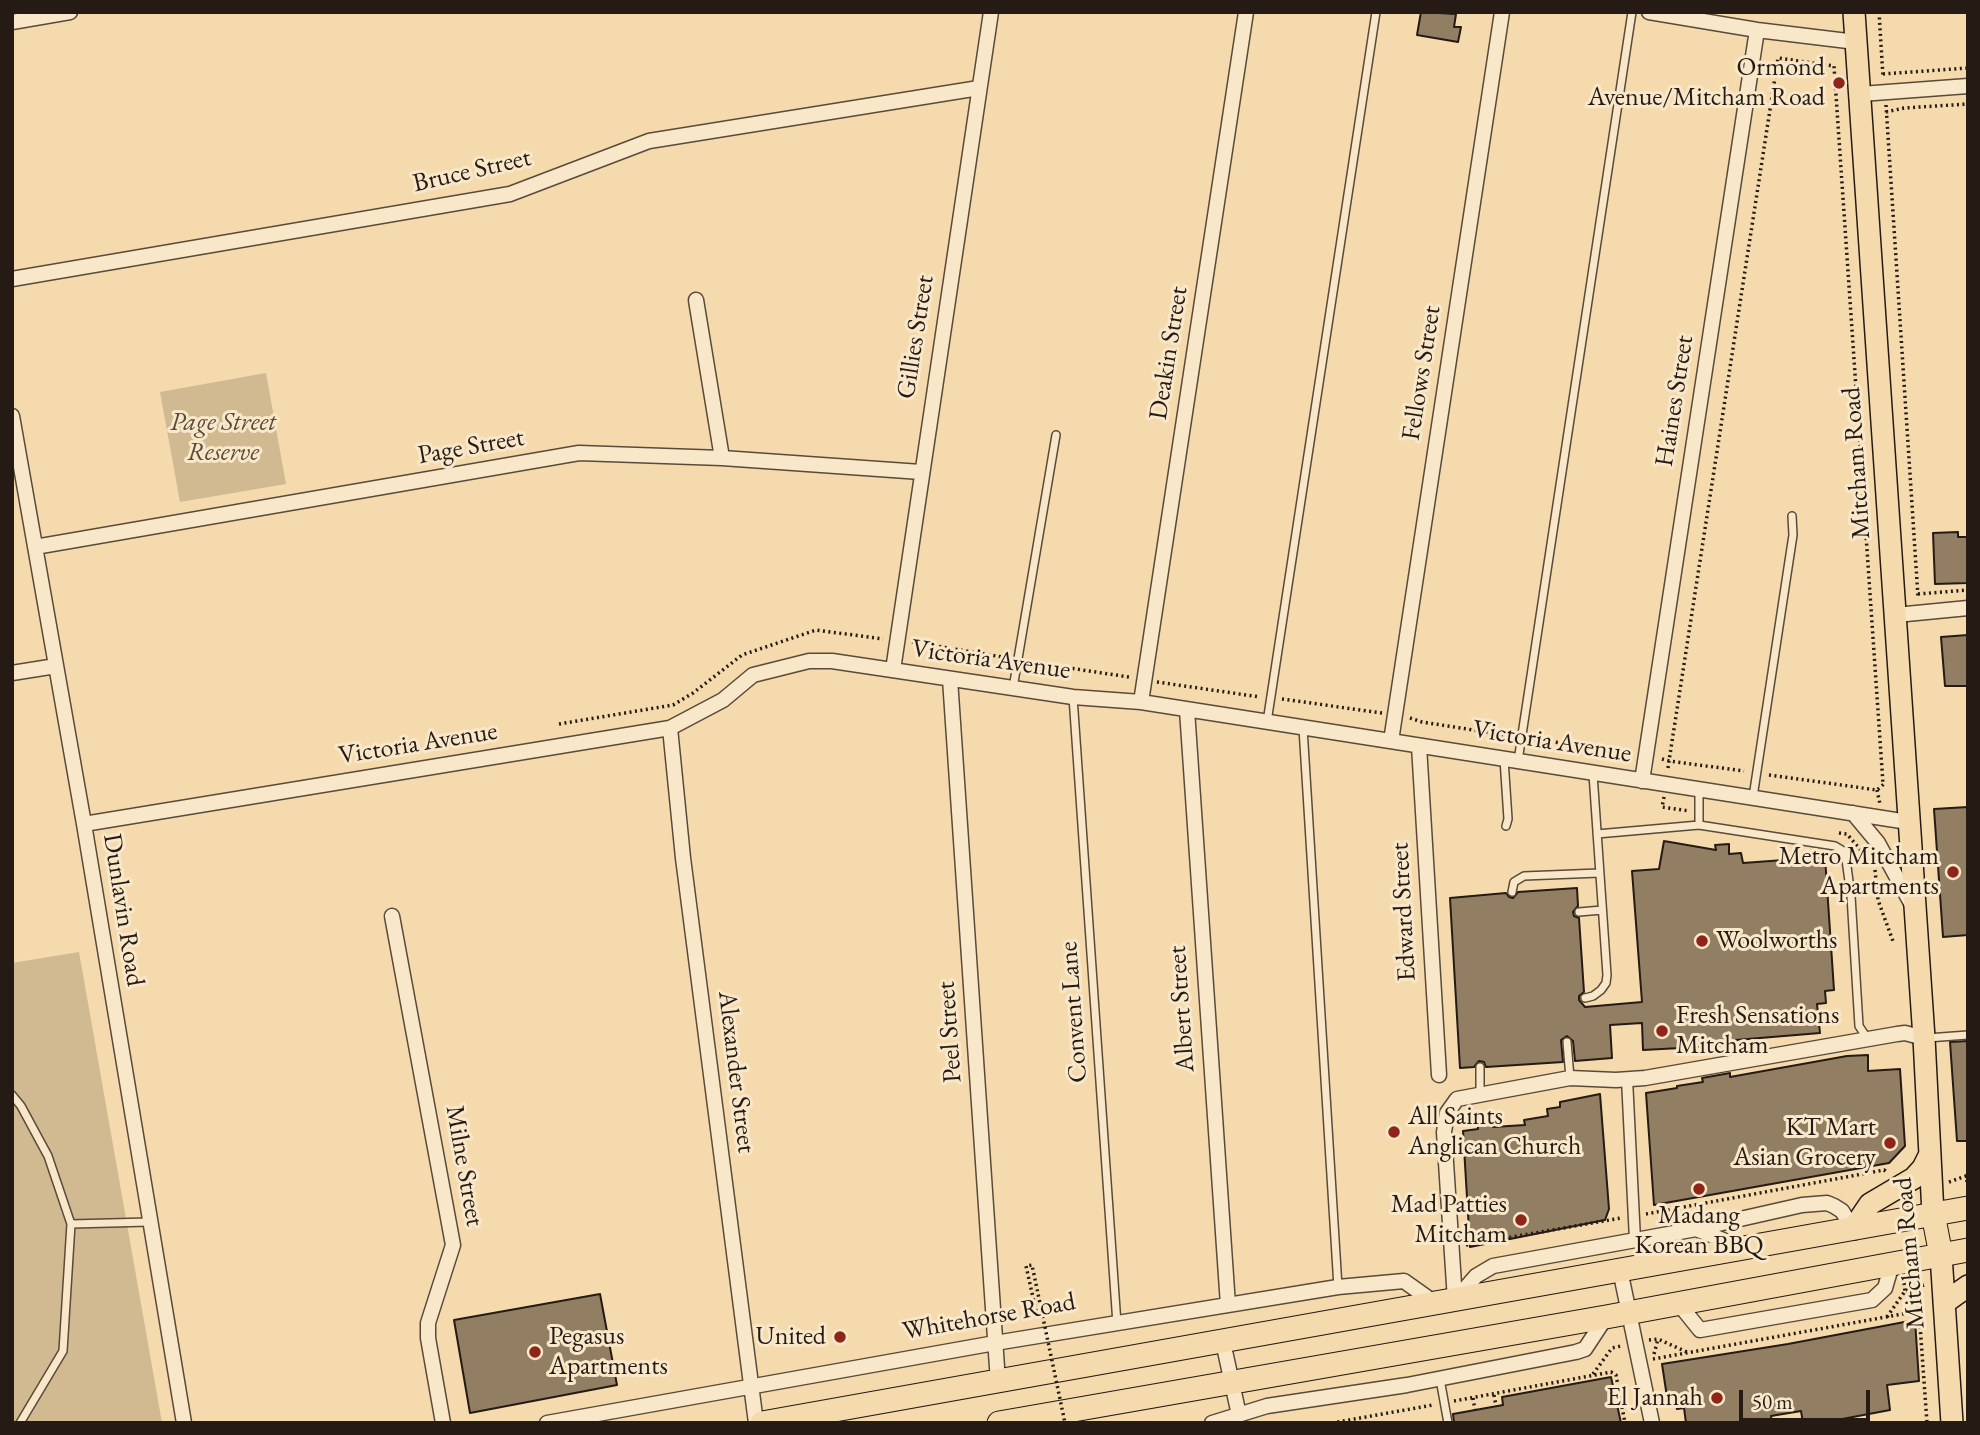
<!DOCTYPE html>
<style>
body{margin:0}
#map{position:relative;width:1980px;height:1435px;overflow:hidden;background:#f4daac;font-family:"EB Garamond",serif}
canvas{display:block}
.frame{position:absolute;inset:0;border:14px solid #251a14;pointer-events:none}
.scale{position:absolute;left:1739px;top:1390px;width:131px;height:32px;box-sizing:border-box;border:4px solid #251a14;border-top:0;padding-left:9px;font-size:21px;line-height:24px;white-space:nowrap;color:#251a14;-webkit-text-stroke:5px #f8e7c9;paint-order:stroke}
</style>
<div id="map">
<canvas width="1980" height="1435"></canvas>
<div class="frame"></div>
<div class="scale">50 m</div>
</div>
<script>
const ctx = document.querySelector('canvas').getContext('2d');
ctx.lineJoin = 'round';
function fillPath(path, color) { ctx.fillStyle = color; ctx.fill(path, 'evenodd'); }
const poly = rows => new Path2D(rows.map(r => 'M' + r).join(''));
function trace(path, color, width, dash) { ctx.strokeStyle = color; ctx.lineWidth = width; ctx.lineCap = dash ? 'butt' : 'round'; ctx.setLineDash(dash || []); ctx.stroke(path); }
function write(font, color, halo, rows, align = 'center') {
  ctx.font = font + ' "EB Garamond",serif'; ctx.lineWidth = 6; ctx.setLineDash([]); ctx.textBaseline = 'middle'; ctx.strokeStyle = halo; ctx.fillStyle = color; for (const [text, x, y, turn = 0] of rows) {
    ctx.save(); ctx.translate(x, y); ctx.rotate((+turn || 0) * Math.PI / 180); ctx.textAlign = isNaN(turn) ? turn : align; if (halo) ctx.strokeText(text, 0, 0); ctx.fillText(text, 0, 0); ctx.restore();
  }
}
const green = poly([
 [266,373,286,484,180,502,160,392],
 [79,952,162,1423,12,1423,12,963]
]);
const building = poly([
 [1421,12,1456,14,1454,27,1461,27,1458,42,1417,35,1421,12],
 [1958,532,1958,537,1968,537,1968,583,1935,584,1933,533,1958,532],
 [1968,635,1968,686,1945,686,1941,637,1968,635],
 [1968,807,1968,935,1943,937,1934,809,1968,807],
 [1664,841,1716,850,1715,845,1729,844,1729,854,1741,853,1743,863,1825,857,1834,990,1825,991,1826,1003,1817,1004,1820,1033,1736,1040,1737,1045,1643,1050,1642,1023,1610,1025,1612,1058,1575,1061,1573,1041,1567,1036,1561,1040,1563,1062,1486,1067,1484,1062,1479,1061,1474,1067,1460,1068,1450,898,1506,893,1509,897,1513,898,1518,892,1577,888,1578,906,1573,912,1574,916,1579,918,1584,992,1579,996,1579,1000,1585,1007,1642,1002,1632,871,1659,869,1664,841],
 [1968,1041,1968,1141,1957,1141,1950,1042,1968,1041],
 [1868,1055,1868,1071,1900,1069,1905,1146,1889,1163,1654,1205,1646,1093,1677,1088,1677,1086,1703,1082,1702,1078,1730,1073,1730,1077,1847,1056,1868,1055],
 [1600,1094,1609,1209,1605,1220,1470,1247,1463,1131,1478,1129,1477,1117,1492,1114,1493,1127,1525,1125,1524,1120,1548,1116,1547,1109,1560,1107,1560,1102,1600,1094],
 [600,1294,617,1385,470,1413,454,1320,600,1294],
 [1915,1320,1919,1381,1887,1385,1890,1410,1821,1423,1803,1423,1801,1411,1771,1416,1772,1423,1686,1423,1684,1408,1677,1409,1675,1396,1667,1397,1662,1364,1788,1344,1915,1320],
 [1611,1377,1621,1423,1454,1423,1453,1414,1503,1405,1502,1397,1611,1377]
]);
const path = poly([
 [1879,12,1883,77],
 [1883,74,1968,68],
 [1886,105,1918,597],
 [1886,112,1904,108,1968,104],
 [1918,594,1968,590],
 [912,642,1008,658],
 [1029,662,1129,677],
 [1157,682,1260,697],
 [1282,699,1382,713],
 [1410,718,1422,722,1512,736],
 [559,724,673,705,693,693,742,655,816,630,883,639],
 [1534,739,1610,750,1630,756],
 [1662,759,1669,761,1778,58,1834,66,1883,784],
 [1668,768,1669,761,1744,771],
 [1769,775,1877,790,1884,784],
 [1877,790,1880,804],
 [1664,797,1662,807,1689,811],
 [1839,833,1847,834,1864,854],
 [1875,870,1878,900,1894,944],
 [1949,1182,1966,1176,1968,1187],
 [1646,1214,1884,1170,1888,1173],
 [1466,1245,1621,1218],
 [1904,1283,1905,1291,1919,1311],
 [1036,1311,1038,1321],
 [1887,1317,1905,1291,1924,1285],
 [1649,1340,1658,1339,1687,1352],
 [1654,1354,1658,1339],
 [1653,1359,1919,1311,1927,1423],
 [1593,1374,1612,1348,1621,1346],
 [1494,1395,1496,1406],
 [1473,1398,1475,1410],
 [1454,1401,1611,1372,1616,1375,1625,1423],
 [1332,1423,1433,1405]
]);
const service = poly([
 [1013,688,1056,435],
 [1073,697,1117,1324],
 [1267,722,1376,12],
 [1303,728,1338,1287],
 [1504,759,1508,819,1506,826],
 [1518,761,1632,12],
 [1699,789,1699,825],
 [1753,797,1793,535,1792,516],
 [1597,834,1699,825,1835,846,1845,852,1851,896,1859,1026,1867,1038],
 [1512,892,1514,882,1524,876,1599,873],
 [1579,912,1602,910],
 [1585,998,1593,996,1601,990,1606,983,1607,975,1593,774],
 [1927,1038,1968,1035],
 [1567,1042,1570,1078],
 [1480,1093,1480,1067],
 [12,1095,21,1106,48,1156,71,1224],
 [1440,1379,1448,1423],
 [20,1423,63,1351,71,1224,149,1222]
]);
const pedestrian = poly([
 [1627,1079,1635,1240]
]);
const minor = poly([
 [1649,12,1757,30,1856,42],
 [12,22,70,12],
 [1861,94,1968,86],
 [12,279,510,194,649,141,979,88],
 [696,300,722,458],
 [12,416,84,824,184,1423],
 [35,547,579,453,722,458,921,472],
 [1896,615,1968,608],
 [893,670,991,12],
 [12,673,56,666],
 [950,679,998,1382],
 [1141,702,1246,12],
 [1187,710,1228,1305],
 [670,728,683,858,756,1423],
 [1391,741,1502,12],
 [1419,746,1439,1075],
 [1642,781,1757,30],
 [1853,813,1878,843,1912,905],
 [84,824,670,728,723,700,753,675,809,661,832,661,1073,697,1141,702,1908,822],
 [392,916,453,1245,428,1323,428,1338,443,1423],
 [1696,1229,1740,1247],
 [1620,1270,1652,1423],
 [1456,1299,1476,1276,1493,1266,1696,1229,1802,1205,1827,1203,1834,1206,1842,1211,1853,1229],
 [1455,1300,1444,1132,1447,1113,1457,1099,1570,1078,1616,1080,1645,1078,1897,1034,1905,1033,1924,1038],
 [1679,1304,1700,1330,1872,1300,1885,1288,1892,1264],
 [1223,1342,1239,1415],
 [547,1423,995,1343,1338,1287,1404,1281,1435,1303],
 [1212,1423,1267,1406,1407,1385,1576,1352,1585,1349,1606,1317]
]);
const primary = poly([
 [1854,12,1924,1038,1933,1214],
 [1853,1229,1870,1204,1914,1178,1923,1168,1930,1154],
 [1941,1255,1952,1423],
 [1944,1303,1968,1286]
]);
const trunk = poly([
 [1933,1214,1941,1255],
 [762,1423,1968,1208],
 [999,1423,1606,1317,1968,1250]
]);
const pathBridge = poly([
 [1036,1311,1026,1266,1032,1265,1065,1423]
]);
const markers = [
 [1839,83,7,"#8f2418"],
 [1953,872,7,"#8f2418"],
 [1702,941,7,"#8f2418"],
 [1662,1031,7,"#8f2418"],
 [1394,1132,7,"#8f2418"],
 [1890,1143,7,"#8f2418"],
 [1699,1189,7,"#8f2418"],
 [1521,1220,7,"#8f2418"],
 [840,1337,7,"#8f2418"],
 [535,1352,7,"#8f2418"],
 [1717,1398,7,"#8f2418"]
];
const poiNames = [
 ["Ormond",1825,68],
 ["Avenue/Mitcham Road",1825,98],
 ["Metro Mitcham",1939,857],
 ["Apartments",1939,887],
 ["Woolworths",1716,941,"left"],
 ["Fresh Sensations",1676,1016,"left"],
 ["Mitcham",1676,1046,"left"],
 ["All Saints",1408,1117,"left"],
 ["Anglican Church",1408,1147,"left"],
 ["KT Mart",1876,1128],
 ["Asian Grocery",1876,1158],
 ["Mad Patties",1507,1205],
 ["Mitcham",1507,1235],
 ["Madang",1699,1216,"center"],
 ["Korean BBQ",1699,1246,"center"],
 ["Pegasus",549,1337,"left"],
 ["Apartments",549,1367,"left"],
 ["United",826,1337],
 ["El Jannah",1703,1398]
];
const streetNames = [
 ["Bruce Street",472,171,-13],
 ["Gillies Street",916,337,-81],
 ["Deakin Street",1169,353,-81],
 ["Fellows Street",1422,373,-81],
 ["Haines Street",1675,401,-81],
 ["Page Street",471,447,-10],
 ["Mitcham Road",1857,463,-94],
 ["Victoria Avenue",991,660,8],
 ["Victoria Avenue",1552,742,9],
 ["Victoria Avenue",418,744,-9],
 ["Dunlavin Road",123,910,81],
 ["Edward Street",1404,912,-93],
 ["Albert Street",1182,1009,-94],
 ["Convent Lane",1074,1012,-94],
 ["Peel Street",950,1032,-94],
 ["Alexander Street",736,1072,83],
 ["Milne Street",464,1166,80],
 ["Mitcham Road",1910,1253,-95],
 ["Whitehorse Road",989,1317,-10]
];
const parkNames = [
 ["Page Street",223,423],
 ["Reserve",223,453]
];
fillPath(green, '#d1b992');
fillPath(building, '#917e63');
trace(building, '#251a14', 2);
trace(service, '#594a3a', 10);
trace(pedestrian, '#594a3a', 13);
trace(minor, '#594a3a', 17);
trace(primary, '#251a14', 24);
trace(trunk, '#251a14', 25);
trace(path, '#251a14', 3.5, [2, 3.5]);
trace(service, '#f8e7c9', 7);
trace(pedestrian, '#f8e7c9', 10);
trace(minor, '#f8e7c9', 14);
trace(primary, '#f4daac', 21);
trace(trunk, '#f4daac', 23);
trace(pathBridge, '#251a14', 3.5, [2, 3.5]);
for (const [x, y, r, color] of markers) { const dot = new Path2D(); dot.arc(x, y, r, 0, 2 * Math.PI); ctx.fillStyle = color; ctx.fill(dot); trace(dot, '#f8e7c9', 2.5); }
write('26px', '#251a14', '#f8e7c9', poiNames, 'right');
write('26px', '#251a14', '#f8e7c9', streetNames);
write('italic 26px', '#594a3a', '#f8e7c9', parkNames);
</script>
